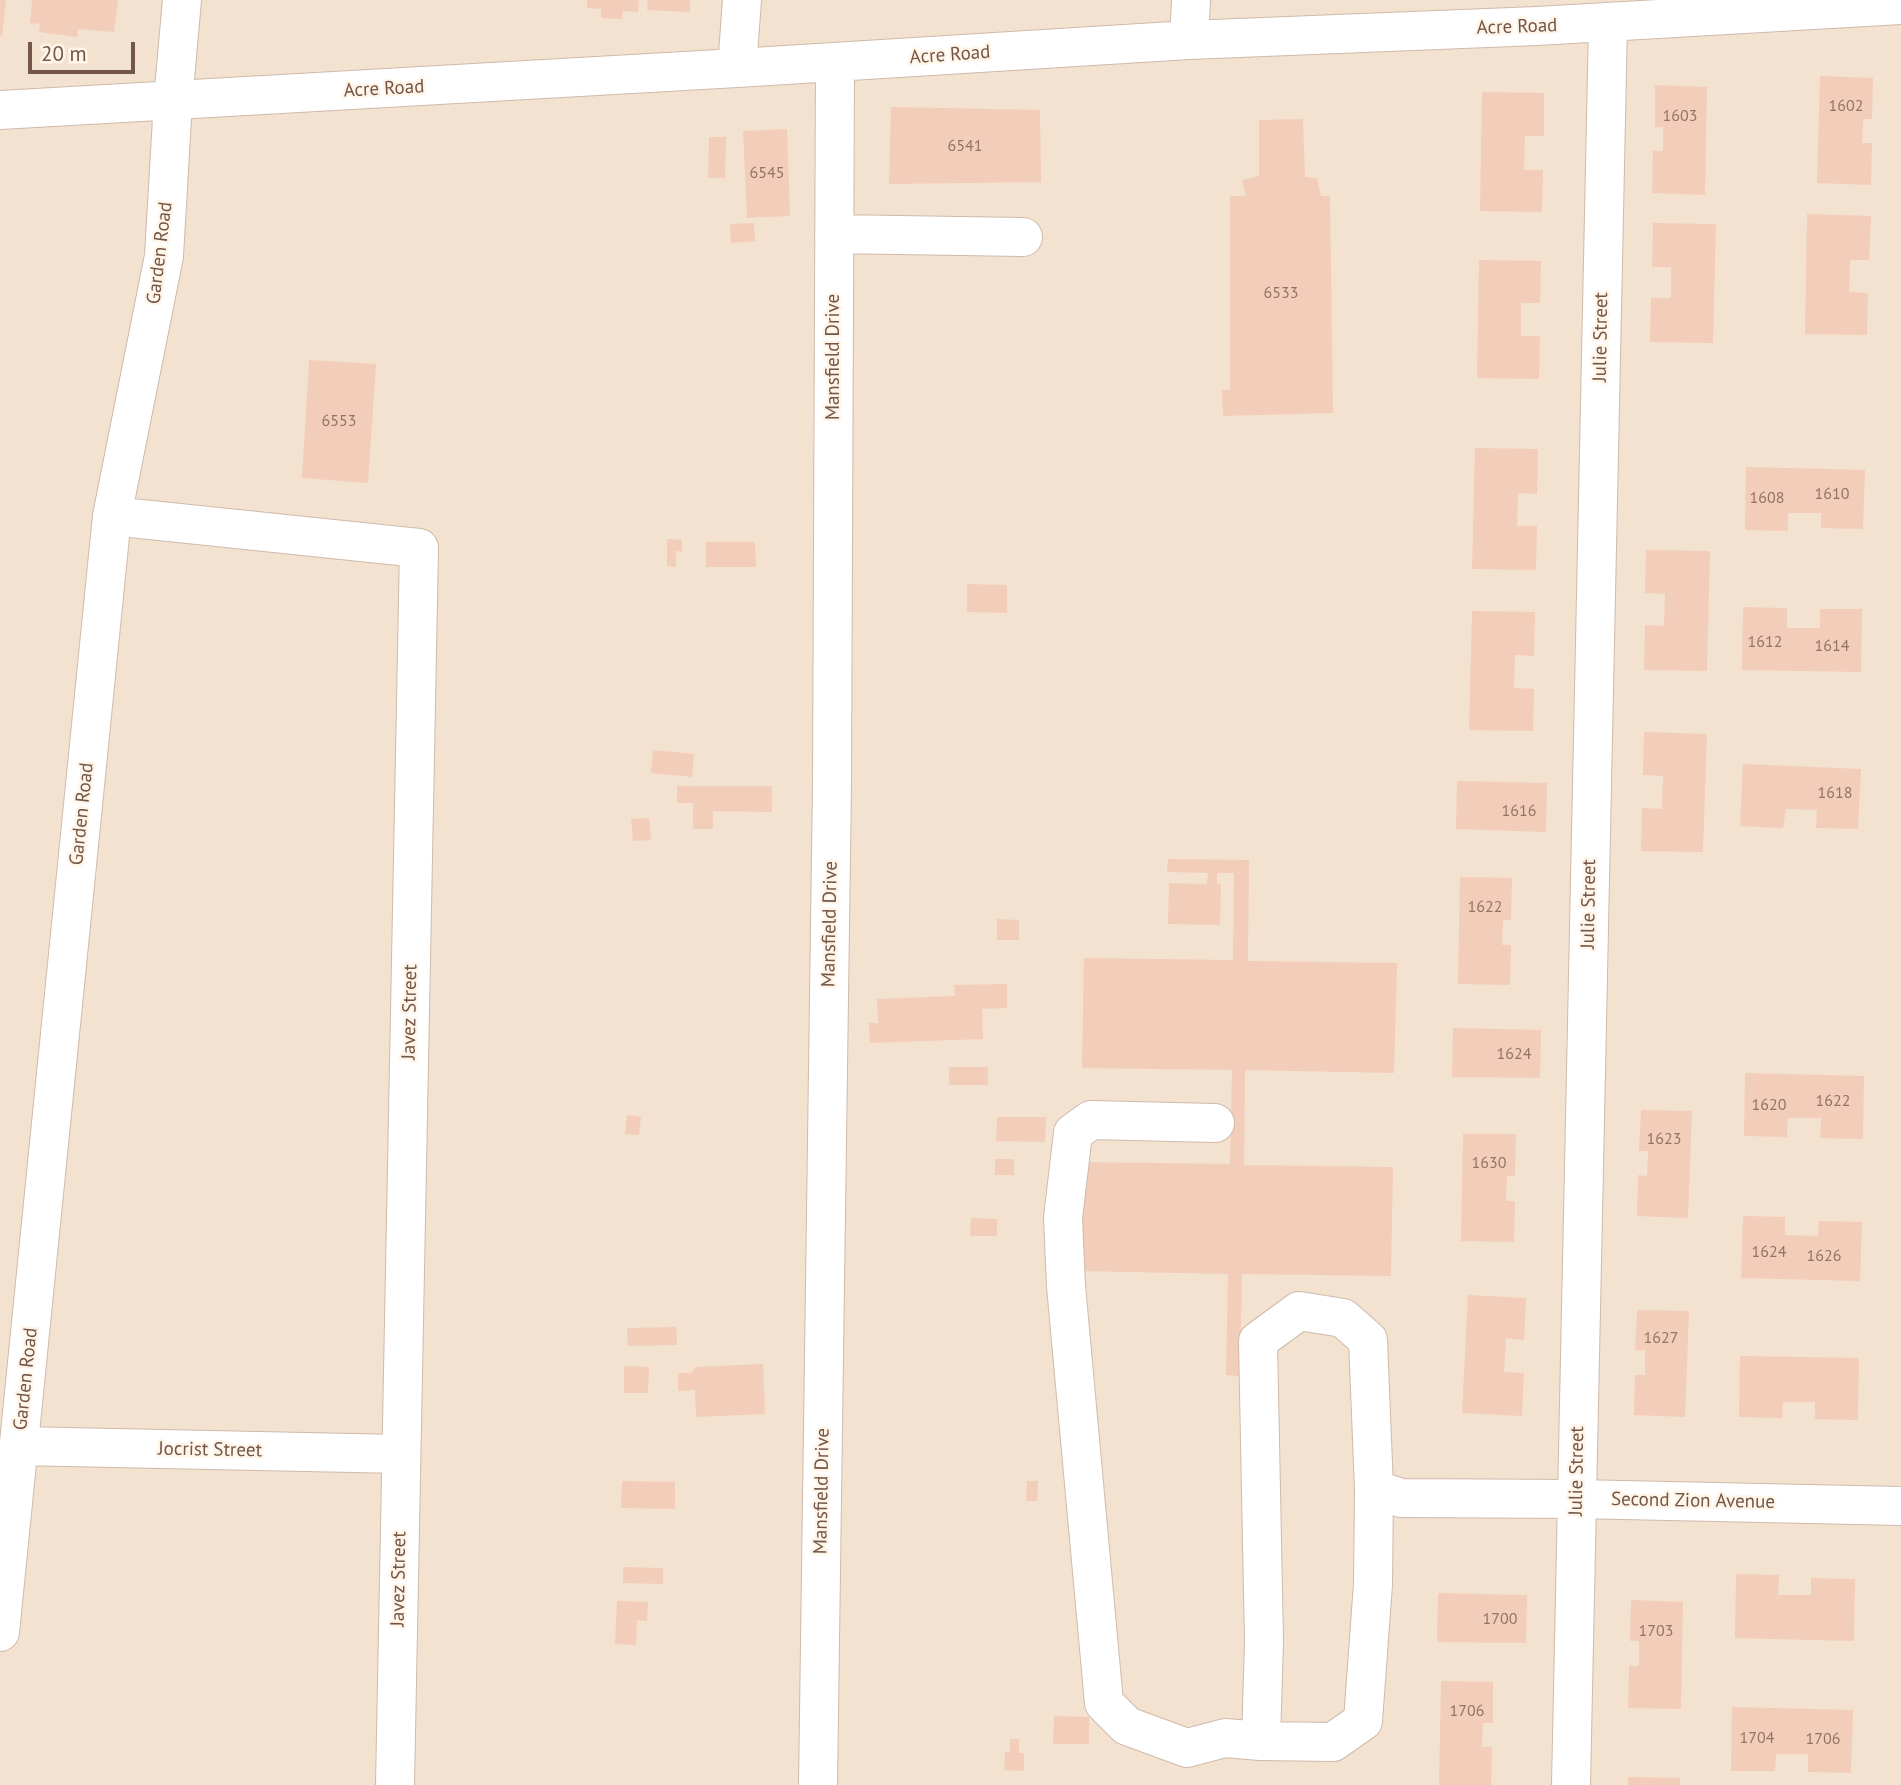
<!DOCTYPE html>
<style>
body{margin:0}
#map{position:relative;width:1901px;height:1785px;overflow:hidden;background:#fcf1e2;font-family:"PT Sans",sans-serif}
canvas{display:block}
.scale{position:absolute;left:28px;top:42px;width:107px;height:32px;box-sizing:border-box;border:4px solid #735648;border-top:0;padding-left:9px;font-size:21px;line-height:24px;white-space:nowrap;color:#735648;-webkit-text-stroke:5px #fff5e8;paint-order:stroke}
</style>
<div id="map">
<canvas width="1901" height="1785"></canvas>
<div class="scale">20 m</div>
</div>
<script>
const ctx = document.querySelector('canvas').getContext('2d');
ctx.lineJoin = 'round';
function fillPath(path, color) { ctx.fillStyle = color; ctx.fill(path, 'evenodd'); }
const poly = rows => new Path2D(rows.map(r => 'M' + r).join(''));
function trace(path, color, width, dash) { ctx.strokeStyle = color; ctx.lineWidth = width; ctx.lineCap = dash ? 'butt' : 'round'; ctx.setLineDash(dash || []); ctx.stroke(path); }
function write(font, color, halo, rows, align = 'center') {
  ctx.font = font + ' "PT Sans",sans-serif'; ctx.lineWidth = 5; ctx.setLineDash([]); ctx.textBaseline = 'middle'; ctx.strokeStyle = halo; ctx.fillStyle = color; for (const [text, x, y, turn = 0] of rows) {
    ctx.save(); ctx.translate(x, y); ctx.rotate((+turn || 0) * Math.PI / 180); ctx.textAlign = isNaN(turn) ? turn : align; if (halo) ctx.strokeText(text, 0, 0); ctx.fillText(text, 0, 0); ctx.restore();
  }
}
const residential = poly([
 [0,0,1901,0,1901,1785,0,1785]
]);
const building = poly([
 [0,0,6,0,2,36,0,36],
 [32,0,118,0,114,32,78,29,77,37,39,32,40,24,30,23],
 [587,0,639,0,638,12,623,11,622,19,601,18,601,9,587,8],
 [648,0,690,0,690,12,647,10],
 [1820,76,1873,78,1872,119,1863,119,1862,143,1872,143,1871,185,1817,183],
 [1655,85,1707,87,1705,195,1652,193,1653,151,1663,151,1663,127,1655,127],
 [1482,92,1544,93,1544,136,1525,136,1524,170,1543,170,1542,212,1480,211],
 [891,107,1040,110,1041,182,889,184],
 [1303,119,1305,177,1317,178,1321,196,1330,196,1333,413,1223,416,1222,390,1230,390,1230,196,1246,196,1242,180,1259,176,1259,120],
 [787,129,790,216,747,218,743,131],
 [709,137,726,137,725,178,708,178],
 [1807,214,1871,216,1869,260,1850,260,1849,292,1868,293,1867,335,1805,334],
 [754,223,755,241,731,243,730,224],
 [1653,223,1716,224,1713,343,1650,342,1651,298,1671,298,1671,267,1652,267],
 [1479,260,1541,261,1540,303,1521,303,1521,336,1540,336,1539,379,1477,378],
 [309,360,376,364,368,483,302,478],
 [1475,448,1538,449,1537,494,1518,493,1517,526,1537,526,1536,570,1472,569],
 [1746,467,1865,470,1863,529,1821,528,1821,513,1788,513,1788,531,1745,530],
 [667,539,682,540,682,552,676,551,676,567,667,566],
 [706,542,755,542,756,567,706,567],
 [1646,550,1710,551,1707,671,1644,670,1645,625,1664,626,1665,594,1645,593],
 [967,584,1007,585,1007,613,967,612],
 [1743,607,1787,608,1787,628,1820,628,1820,609,1862,609,1861,672,1742,670],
 [1472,611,1535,612,1534,656,1515,655,1514,688,1534,689,1533,731,1469,730],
 [1644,732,1707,734,1703,852,1641,851,1642,808,1662,809,1663,776,1643,775],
 [653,750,694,754,692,777,651,773],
 [1743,764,1861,769,1858,829,1816,828,1817,810,1786,809,1783,828,1740,826],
 [1457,781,1547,783,1546,832,1456,829],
 [677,786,772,786,772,812,713,811,713,829,693,829,693,803,677,803],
 [649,818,651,840,633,841,631,819],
 [1168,859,1249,860,1248,961,1397,963,1394,1073,1245,1070,1244,1165,1393,1167,1391,1276,1242,1274,1240,1376,1226,1375,1228,1274,1078,1271,1080,1162,1230,1164,1232,1070,1082,1068,1084,958,1233,960,1234,873,1217,873,1217,884,1221,884,1220,925,1168,924,1169,883,1207,884,1208,873,1167,872],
 [1460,877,1512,878,1511,920,1503,920,1502,945,1511,945,1510,985,1458,984],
 [997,919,1019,920,1019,940,997,940],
 [1007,984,1007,1008,982,1009,983,1039,870,1043,869,1023,878,1023,877,999,955,996,954,985],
 [1453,1028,1541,1030,1540,1078,1452,1077],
 [949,1067,988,1067,988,1085,949,1085],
 [1745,1073,1864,1076,1863,1139,1820,1138,1821,1118,1788,1118,1787,1137,1744,1136],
 [1641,1110,1692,1111,1688,1218,1637,1216,1638,1175,1647,1176,1648,1151,1639,1151],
 [627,1115,641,1117,639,1135,625,1134],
 [997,1117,1046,1117,1045,1142,996,1141],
 [1463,1134,1516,1134,1515,1176,1507,1176,1506,1201,1515,1201,1514,1242,1461,1241],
 [995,1159,1014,1159,1014,1175,995,1175],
 [1743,1216,1785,1217,1785,1235,1818,1236,1819,1221,1862,1222,1860,1281,1741,1278],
 [971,1218,997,1219,997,1236,970,1236],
 [1468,1295,1526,1298,1524,1340,1506,1338,1504,1372,1524,1373,1522,1416,1462,1413],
 [1637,1310,1689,1311,1685,1417,1634,1415,1635,1375,1645,1375,1645,1350,1635,1350],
 [676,1327,677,1345,628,1346,627,1328],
 [1740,1356,1859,1358,1858,1420,1815,1419,1815,1402,1783,1402,1782,1418,1739,1417],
 [763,1364,765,1414,696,1417,695,1390,678,1391,678,1373,691,1373,696,1367],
 [624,1366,649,1367,648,1393,624,1393],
 [622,1481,675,1482,675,1509,621,1508],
 [1027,1481,1038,1481,1037,1501,1026,1501],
 [623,1567,663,1568,663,1584,623,1583],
 [1736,1574,1779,1575,1778,1595,1811,1595,1811,1578,1855,1579,1854,1641,1735,1638],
 [1438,1593,1527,1595,1526,1643,1437,1642],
 [1631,1600,1683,1602,1681,1709,1628,1708,1629,1666,1639,1666,1639,1641,1630,1641],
 [617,1601,648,1602,647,1621,637,1620,636,1645,615,1644],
 [1441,1681,1493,1682,1493,1723,1483,1723,1482,1747,1492,1747,1491,1785,1439,1785],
 [1732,1707,1853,1710,1851,1773,1808,1772,1808,1754,1776,1754,1775,1771,1731,1771],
 [1054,1716,1089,1717,1089,1744,1053,1744],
 [1010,1739,1019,1739,1019,1753,1024,1753,1024,1771,1004,1770,1005,1752,1010,1752],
 [1628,1777,1680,1778,1680,1785,1628,1785]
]);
const minor = poly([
 [1189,40,1191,0],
 [737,68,742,0],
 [0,110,737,68,1189,40,1537,26,1901,5],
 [834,234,1023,237],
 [112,516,419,548,395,1785],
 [1215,1123,1091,1120,1073,1133,1063,1218,1066,1286,1104,1703,1127,1726,1187,1748,1225,1738,1261,1741],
 [19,1446,401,1454],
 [1374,1489,1373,1584,1363,1721,1333,1742,1261,1741,1264,1642,1258,1341,1299,1311,1343,1318,1368,1340,1374,1489,1401,1498,1576,1499,1901,1506],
 [0,1632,112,516,164,256,173,101,182,0],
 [818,1785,832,783,835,62],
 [1571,1785,1608,23]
]);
const numberNames = [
 ["1602",1846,106],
 ["1603",1680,116],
 ["6541",965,146],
 ["6545",767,173],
 ["6533",1281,293],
 ["6553",339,421],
 ["1610",1832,494],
 ["1608",1767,498],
 ["1612",1765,642],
 ["1614",1832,646],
 ["1618",1835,793],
 ["1616",1519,811],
 ["1622",1485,907],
 ["1624",1514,1054],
 ["1622",1833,1101],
 ["1620",1769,1105],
 ["1623",1664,1139],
 ["1630",1489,1163],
 ["1624",1769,1252],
 ["1626",1824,1256],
 ["1627",1661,1338],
 ["1700",1500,1619],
 ["1703",1656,1631],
 ["1706",1467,1711],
 ["1704",1757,1738],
 ["1706",1823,1739]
];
const streetNames = [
 ["Acre Road",1517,27,-2],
 ["Acre Road",950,55,-4],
 ["Acre Road",384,89,-3],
 ["Garden Road",160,253,-83],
 ["Julie Street",1601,337,-89],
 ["Mansfield Drive",834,357,-90],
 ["Garden Road",82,814,-84],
 ["Julie Street",1589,904,-89],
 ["Mansfield Drive",830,924,-89],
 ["Javez Street",410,1012,-89],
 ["Garden Road",26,1379,-84],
 ["Jocrist Street",210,1450,1],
 ["Julie Street",1577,1471,-89],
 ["Mansfield Drive",822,1491,-89],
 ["Second Zion Avenue",1693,1501,1],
 ["Javez Street",399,1579,-89]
];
fillPath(residential, '#f4e2d0');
fillPath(building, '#f2cdb9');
trace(minor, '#cfbaab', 40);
trace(minor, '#fff', 38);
write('16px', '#937464', null, numberNames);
write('19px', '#735648', '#fff5e8', streetNames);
</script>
